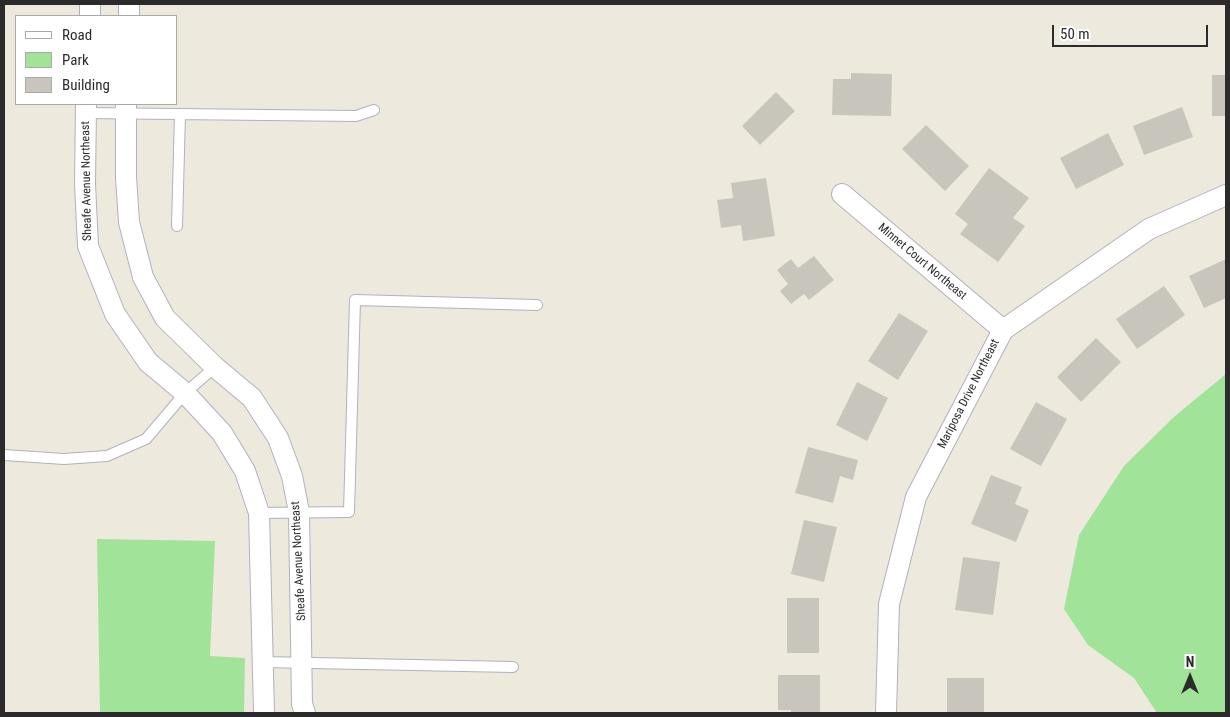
<!DOCTYPE html>
<style>
body{margin:0}
#map{position:relative;width:1230px;height:717px;overflow:hidden;background:#ede9dd;font-family:"Roboto Condensed",sans-serif}
canvas{display:block}
.frame{position:absolute;inset:0;border:5px solid #2b2b2b;pointer-events:none}
.legend{position:absolute;left:15px;top:15px;width:162px;height:90px;box-sizing:border-box;background:#fff;border:1px solid #aaa;margin:0;padding:6px 9px;list-style:none;font-size:15px;color:#2b2b2b}
.legend li{display:flex;align-items:center;gap:10px;height:25px}
.legend b{width:25px;border:1px solid #aaa}
.north{position:absolute;left:1165px;top:652px;width:50px;height:50px;-webkit-text-stroke:4px #fff;paint-order:stroke;rotate:0deg;font-size:14px;font-weight:700;line-height:20px;text-align:center;color:#2b2b2b}
.north::after{content:'';display:block;margin:auto;width:18px;height:22px;background:#2b2b2b;clip-path:polygon(50% 0,100% 100%,50% 72%,0 100%)}
.scale{position:absolute;left:1052px;top:25px;width:156px;height:22px;box-sizing:border-box;border:2px solid #2b2b2b;border-top:0;padding-left:6px;font-size:15px;line-height:18px;white-space:nowrap;color:#2b2b2b;-webkit-text-stroke:4px #fff;paint-order:stroke}
</style>
<div id="map">
<canvas width="1230" height="717"></canvas>
<div class="frame"></div>
<ul class="legend">
<li><b style="height:6px;background:#fff"></b>Road</li>
<li><b style="height:14px;background:#a1e399"></b>Park</li>
<li><b style="height:14px;background:#c8c6bc"></b>Building</li>
</ul>
<div class="north">N</div>
<div class="scale">50 m</div>
</div>
<script>
const ctx = document.querySelector('canvas').getContext('2d');
ctx.lineJoin = 'round';
function fillPath(path, color) { ctx.fillStyle = color; ctx.fill(path, 'evenodd'); }
const poly = rows => new Path2D(rows.map(r => 'M' + r).join(''));
function trace(path, color, width, dash) { ctx.strokeStyle = color; ctx.lineWidth = width; ctx.lineCap = dash ? 'butt' : 'round'; ctx.setLineDash(dash || []); ctx.stroke(path); }
function write(font, color, halo, rows, align = 'center') {
  ctx.font = font + ' "Roboto Condensed",sans-serif'; ctx.lineWidth = 4; ctx.setLineDash([]); ctx.textBaseline = 'middle'; ctx.strokeStyle = halo; ctx.fillStyle = color; for (const [text, x, y, turn = 0] of rows) {
    ctx.save(); ctx.translate(x, y); ctx.rotate((+turn || 0) * Math.PI / 180); ctx.textAlign = isNaN(turn) ? turn : align; if (halo) ctx.strokeText(text, 0, 0); ctx.fillText(text, 0, 0); ctx.restore();
  }
}
const green = poly([
 [1226,374,1226,713,1157,713,1134,678,1088,645,1064,609,1079,535,1124,466,1175,416],
 [97,539,215,541,210,656,245,658,244,713,100,713]
]);
const building = poly([
 [851,73,892,74,891,116,832,115,833,79,851,79],
 [1212,75,1226,75,1226,116,1212,116],
 [776,92,795,111,760,145,742,126],
 [1182,107,1193,137,1144,155,1133,126],
 [926,125,969,166,945,191,902,149],
 [1108,133,1124,165,1076,189,1060,158],
 [989,168,1029,198,1013,218,1025,226,998,262,960,234,968,224,955,214],
 [766,178,775,236,743,241,741,225,721,228,717,200,733,198,731,183],
 [814,256,834,280,809,300,804,294,791,304,780,291,788,284,777,270,791,259,798,268],
 [1226,259,1226,298,1204,308,1189,276],
 [1164,286,1185,315,1137,349,1116,319],
 [899,313,928,331,898,380,868,361],
 [1096,338,1121,362,1081,402,1057,377],
 [857,382,888,398,867,441,836,425],
 [1036,402,1067,419,1041,466,1010,449],
 [808,447,858,460,853,480,840,476,833,503,795,493],
 [991,475,1022,487,1015,504,1029,510,1016,542,971,524],
 [804,520,837,527,824,582,791,574],
 [963,557,1000,562,993,615,955,610],
 [787,598,819,598,819,653,787,653],
 [778,675,820,675,820,713,791,713,791,710,778,710],
 [947,678,984,678,984,713,947,713]
]);
const lane = poly([
 [86,113,356,116,374,110],
 [177,226,180,114],
 [4,455,64,459,107,456,146,439,185,393,215,367],
 [259,513,349,512,355,300,537,305],
 [262,662,513,667]
]);
const street = poly([
 [90,16,90,4],
 [129,16,129,4],
 [86,104,85,184,88,246,115,314,148,362,185,393,222,433,245,471,259,513,264,713],
 [126,104,126,177,129,222,143,277,165,318,215,367,252,398,278,438,292,476,299,512,302,704,305,713],
 [842,194,1003,330],
 [886,713,889,604,916,497,1003,330,1149,229,1226,195]
]);
const streetNames = [
 ["Sheafe Avenue Northeast",87,181,-91],
 ["Minnet Court Northeast",922,262,40],
 ["Mariposa Drive Northeast",969,394,-63],
 ["Sheafe Avenue Northeast",299,561,-93]
];
fillPath(green, '#a1e399');
fillPath(building, '#c8c6bc');
trace(lane, '#b1b1be', 12);
trace(street, '#b1b1be', 22);
trace(lane, '#fff', 10);
trace(street, '#fff', 20);
write('12px', '#2b2b2b', '#fff', streetNames);
</script>
